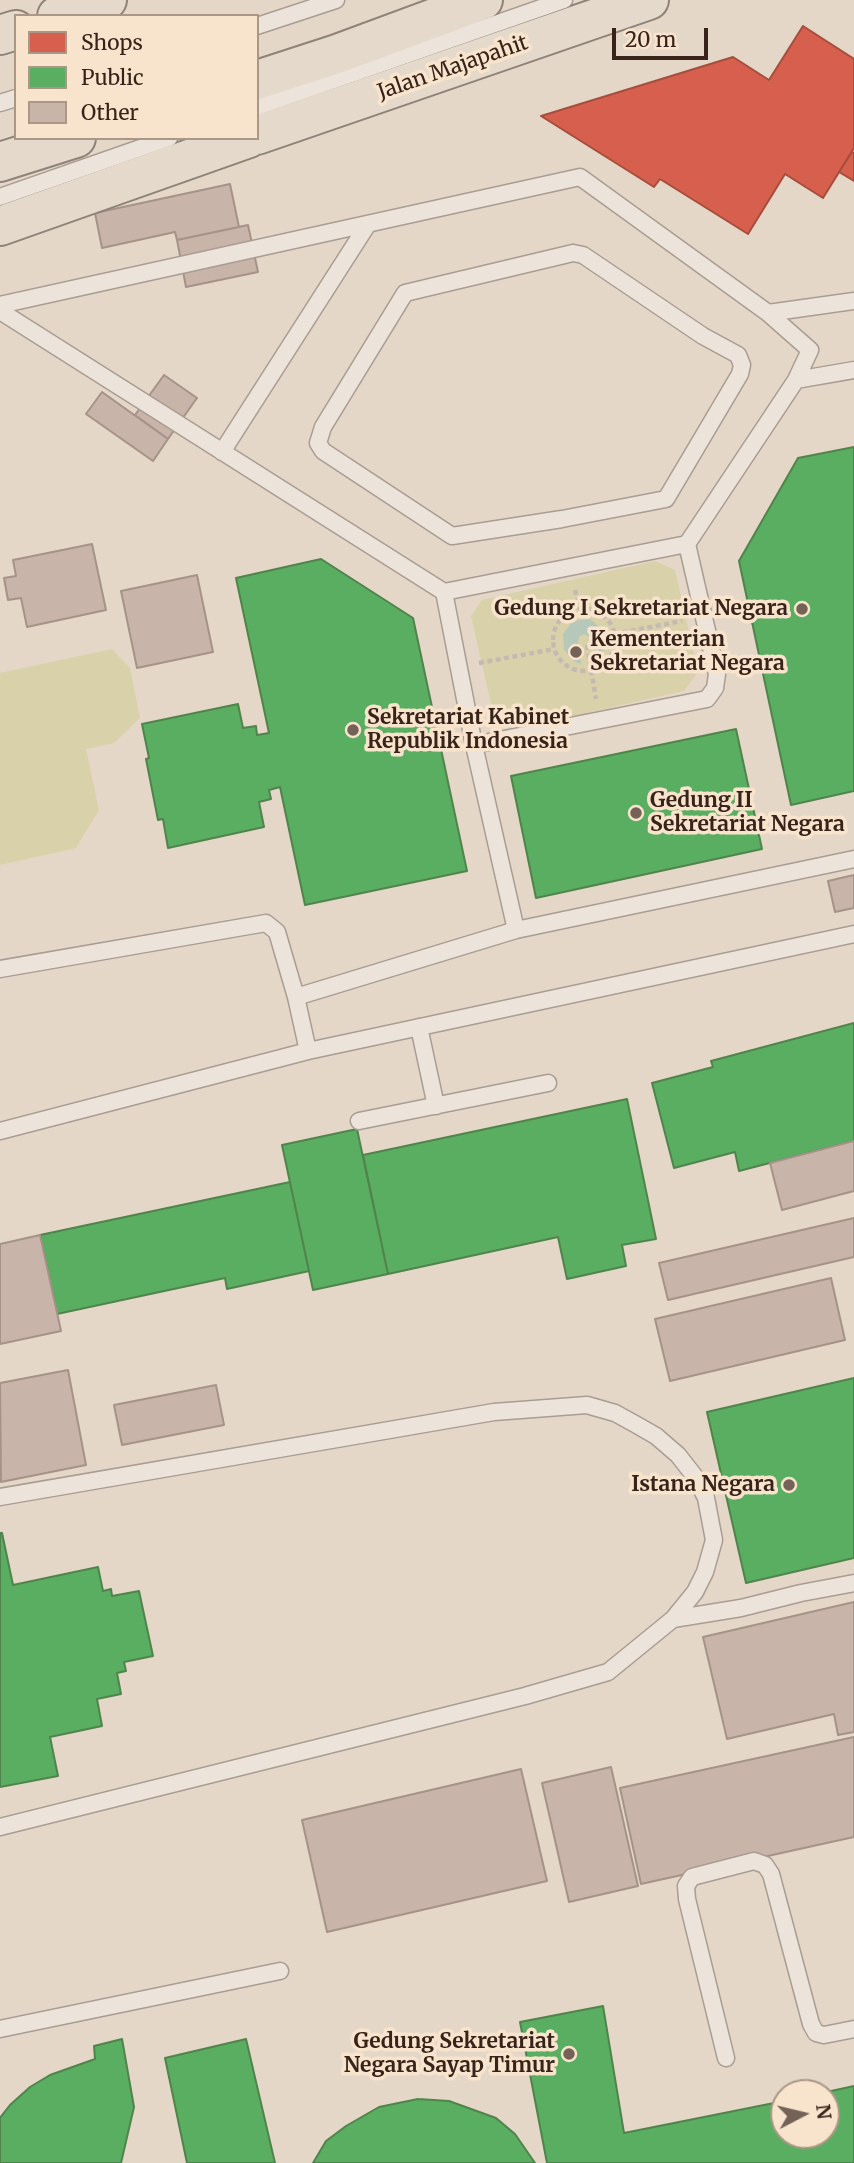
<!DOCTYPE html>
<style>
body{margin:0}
#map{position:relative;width:854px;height:2163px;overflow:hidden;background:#e5d7c8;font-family:Merriweather,serif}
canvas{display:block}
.legend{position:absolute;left:14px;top:14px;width:245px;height:126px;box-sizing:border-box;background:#f8e4cc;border:2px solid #ab9785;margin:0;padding:9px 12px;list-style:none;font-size:21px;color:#37231a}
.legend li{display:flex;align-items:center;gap:14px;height:35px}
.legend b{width:35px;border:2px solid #ab9785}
.north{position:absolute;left:770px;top:2079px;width:70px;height:70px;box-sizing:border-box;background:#f8e4cc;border:2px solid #ab9785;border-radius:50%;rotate:83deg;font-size:19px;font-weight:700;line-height:28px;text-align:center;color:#37231a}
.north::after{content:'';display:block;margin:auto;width:24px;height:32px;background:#746257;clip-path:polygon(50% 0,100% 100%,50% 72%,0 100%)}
.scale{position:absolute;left:612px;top:28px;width:96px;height:32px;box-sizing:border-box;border:4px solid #37231a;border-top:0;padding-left:9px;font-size:21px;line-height:24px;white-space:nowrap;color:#37231a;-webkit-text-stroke:5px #f8e4cc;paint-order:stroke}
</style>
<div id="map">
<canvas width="854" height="2163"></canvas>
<ul class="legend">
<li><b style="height:19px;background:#d6604d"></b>Shops</li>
<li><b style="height:19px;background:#5aae61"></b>Public</li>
<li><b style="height:19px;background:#c9b4a9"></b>Other</li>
</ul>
<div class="north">N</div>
<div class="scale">20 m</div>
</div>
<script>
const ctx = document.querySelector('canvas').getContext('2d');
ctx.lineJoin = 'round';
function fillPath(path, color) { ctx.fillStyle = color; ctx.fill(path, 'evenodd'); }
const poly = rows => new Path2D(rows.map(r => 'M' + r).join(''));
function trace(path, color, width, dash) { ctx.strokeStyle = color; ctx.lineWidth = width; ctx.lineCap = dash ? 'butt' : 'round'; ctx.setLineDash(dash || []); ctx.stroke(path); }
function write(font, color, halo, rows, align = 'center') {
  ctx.font = font + ' Merriweather,serif'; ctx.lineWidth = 7; ctx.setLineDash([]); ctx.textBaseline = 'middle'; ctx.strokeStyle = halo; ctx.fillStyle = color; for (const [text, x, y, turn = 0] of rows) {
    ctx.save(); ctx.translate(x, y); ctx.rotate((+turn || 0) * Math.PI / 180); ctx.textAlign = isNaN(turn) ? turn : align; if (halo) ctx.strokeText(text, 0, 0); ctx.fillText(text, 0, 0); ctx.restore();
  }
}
const green = poly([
 [655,561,675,570,698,672,684,691,511,730,494,717,471,616,482,600],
 [112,649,130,668,140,718,114,743,86,749,99,810,76,848,0,865,0,673]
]);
const water = poly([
 [590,619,603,630,606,640,604,651,596,660,592,638,584,634,580,636,578,640,581,664,575,662,564,650,563,634,573,621]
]);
const shops = poly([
 [803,26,854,59,854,148,823,198,785,174,748,234,660,179,654,187,541,116,733,57,769,80,803,26],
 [852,152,854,153,854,181,839,172,852,152]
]);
const public = poly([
 [854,447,854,791,791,805,739,561,798,458,854,447],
 [321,559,413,618,467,871,305,905,280,787,269,790,271,799,259,802,264,827,168,848,163,819,158,820,146,759,149,758,142,724,238,704,243,728,256,726,257,735,269,733,236,578,321,559],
 [736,729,762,849,536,898,511,776,736,729],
 [854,1023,854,1141,739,1171,735,1152,674,1168,652,1083,713,1067,711,1061,854,1023],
 [627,1099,656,1239,622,1245,626,1266,567,1279,558,1237,388,1274,363,1155,627,1099],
 [357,1129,388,1274,313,1290,282,1145,357,1129],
 [290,1182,309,1271,227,1289,225,1278,57,1314,40,1235,290,1182],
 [854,1378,854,1558,746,1583,707,1412,854,1378],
 [0,1533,2,1533,13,1585,98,1567,103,1591,111,1589,112,1596,139,1591,153,1656,124,1662,126,1671,117,1673,121,1694,97,1699,102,1726,50,1737,58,1776,0,1787,0,1533],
 [603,2006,624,2133,784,2101,784,2135,826,2135,826,2093,822,2093,854,2086,854,2163,547,2163,520,2022,603,2006],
 [122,2039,134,2107,121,2163,0,2163,0,2118,10,2105,30,2087,50,2075,95,2059,94,2046,122,2039],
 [246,2039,275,2163,187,2163,165,2058,246,2039],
 [418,2099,449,2101,496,2118,515,2134,535,2163,313,2163,326,2141,346,2126,379,2107,418,2099]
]);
const building = poly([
 [230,184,239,227,177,240,175,232,102,248,95,213,230,184],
 [248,225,258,272,186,287,177,240,248,225],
 [164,375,197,398,168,439,135,415,164,375],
 [102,392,168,439,153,461,86,414,102,392],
 [92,544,106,610,27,627,21,598,8,600,4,578,16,576,13,560,92,544],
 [197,575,213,652,137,668,121,591,197,575],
 [854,875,854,908,835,912,828,881,854,875],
 [854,1141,854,1191,782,1210,770,1163,854,1141],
 [854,1218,854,1257,668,1300,659,1263,854,1218],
 [40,1235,61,1331,0,1344,0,1244,40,1235],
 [831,1278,845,1340,670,1381,655,1319,831,1278],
 [68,1370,86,1465,1,1482,0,1383,68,1370],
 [216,1385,224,1425,122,1445,114,1405,216,1385],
 [854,1602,854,1732,838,1735,834,1714,727,1739,703,1637,854,1602],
 [854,1737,854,1837,641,1884,620,1788,854,1737],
 [611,1767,638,1886,569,1902,542,1783,611,1767],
 [521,1769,547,1881,327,1932,302,1820,521,1769]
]);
const path = poly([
 [575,590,580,609],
 '553 640a31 31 0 1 1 62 0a31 31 0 1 1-62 0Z',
 [614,634,682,621],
 [587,645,596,699],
 [479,663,554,649]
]);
const lane = poly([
 [257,26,336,0],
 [0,103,16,98],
 [257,107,564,0],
 [0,197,169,138],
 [573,253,583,255,703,336,738,355,742,365,740,374,666,499,562,519,452,536,323,451,318,443,323,427,405,293,573,253],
 [0,305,580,177,768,313,810,350,796,380,687,544,444,592],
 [0,311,444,592,474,745,516,930],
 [768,313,854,301],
 [796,380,854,370],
 [222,452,368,224],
 [474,745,707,699,715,688,717,674,687,544],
 [0,969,266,923,277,932,296,997,308,1051],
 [296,997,516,930,854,859],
 [419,1027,436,1106],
 [359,1121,548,1083],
 [0,1131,308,1051,854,934],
 [0,1497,494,1412,587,1405,615,1413,635,1424,656,1436,678,1455,696,1478,706,1498,714,1540,705,1572,695,1592,673,1619,608,1672,525,1696,0,1827],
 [673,1619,741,1608,801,1593,854,1583],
 [0,2029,280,1971],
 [726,2058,687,1899,686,1886,692,1877,754,1861,765,1865,771,1874,811,2024,816,2033,824,2035,854,2029]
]);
const primary = poly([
 [57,16,107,0],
 [0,35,16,30],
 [257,80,337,54,483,0],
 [257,135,649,0],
 [0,162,76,138],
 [0,226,249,138]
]);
const markers = [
 [802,609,7,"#746257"],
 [576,652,7,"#746257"],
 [353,730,7,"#746257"],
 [636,813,7,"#746257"],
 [789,1485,7,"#746257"],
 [569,2054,7,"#746257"]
];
const streetNames = [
 ["Jalan Majapahit",453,68,-19]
];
const poiNames = [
 ["Gedung I Sekretariat Negara",788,609],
 ["Kementerian",590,640,"left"],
 ["Sekretariat Negara",590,664,"left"],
 ["Sekretariat Kabinet",367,718,"left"],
 ["Republik Indonesia",367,742,"left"],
 ["Gedung II",650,801,"left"],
 ["Sekretariat Negara",650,825,"left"],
 ["Istana Negara",775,1485],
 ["Gedung Sekretariat",555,2042],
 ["Negara Sayap Timur",555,2066]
];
fillPath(green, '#d9d1a9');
fillPath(water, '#b5c8b9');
fillPath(shops, '#d6604d');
trace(shops, '#a64e3e', 2);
fillPath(public, '#5aae61');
trace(public, '#50844c', 2);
fillPath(building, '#c9b4a9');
trace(building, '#a59288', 2);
trace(lane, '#a99c92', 19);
trace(primary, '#8e8279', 42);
trace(path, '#c4bab1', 4.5, [5, 3.5]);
trace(lane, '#ece4da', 16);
trace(primary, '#e4d9cb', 38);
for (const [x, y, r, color] of markers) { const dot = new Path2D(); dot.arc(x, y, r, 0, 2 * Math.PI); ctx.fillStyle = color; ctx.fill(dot); trace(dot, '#f8e4cc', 2.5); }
write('21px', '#37231a', '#f8e4cc', streetNames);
write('bold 21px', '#37231a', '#f8e4cc', poiNames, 'right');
</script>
